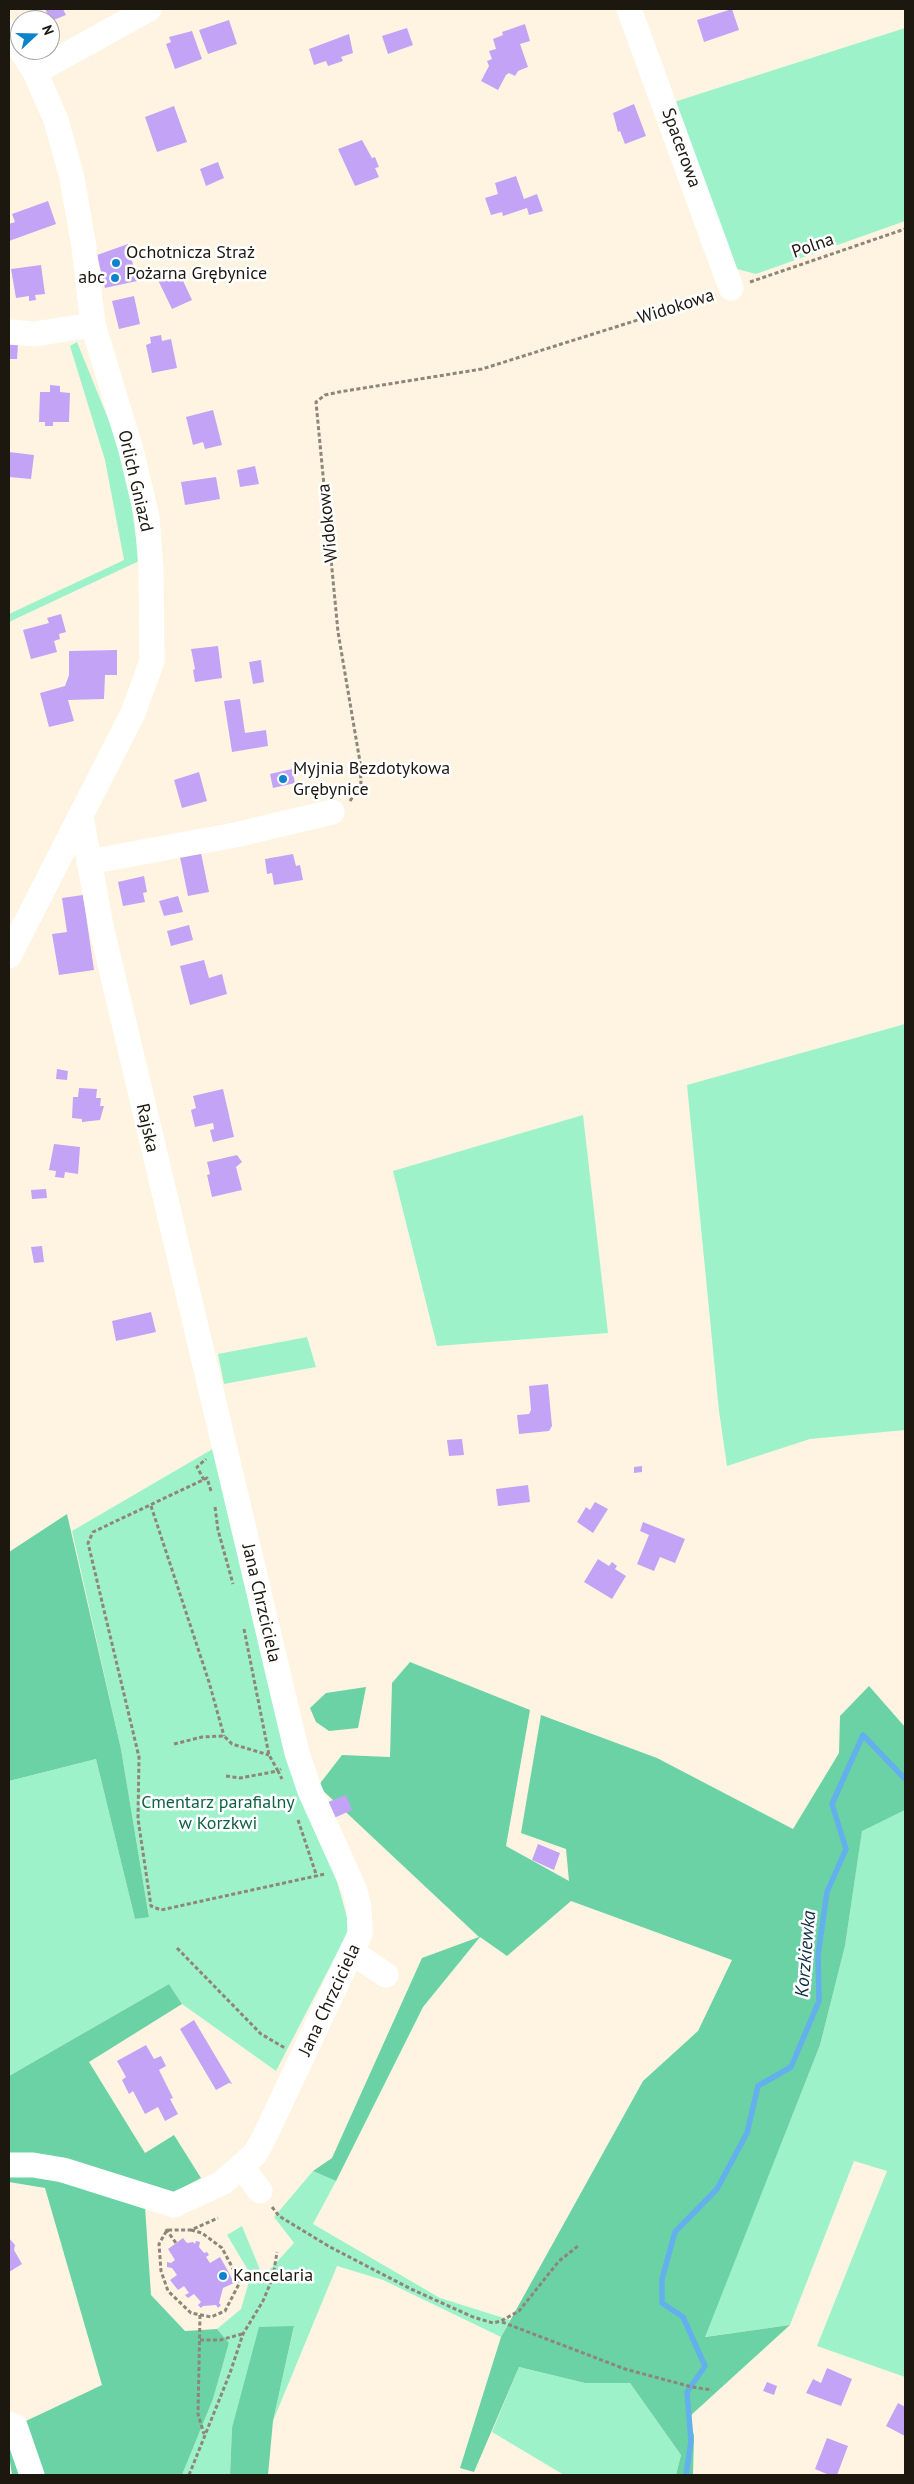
<!DOCTYPE html>
<meta charset="utf-8">
<style>
body{margin:0}
#map{position:relative;width:914px;height:2484px;overflow:hidden;background:#fff4e1;font-family:"PT Sans",sans-serif}
canvas{display:block}
.frame{position:absolute;inset:0;border:10px solid #1c1810;pointer-events:none}
.north{position:absolute;left:10px;top:10px;width:50px;height:50px;box-sizing:border-box;background:#fff;border:1px solid #a4a39f;border-radius:50%;rotate:69deg;font-size:14px;font-weight:700;line-height:20px;text-align:center;color:#1c1810}
.north::after{content:'';display:block;margin:auto;width:18px;height:22px;background:#0e83cc;clip-path:polygon(50% 0,100% 100%,50% 72%,0 100%)}
</style>
<div id="map">
<canvas width="914" height="2484"></canvas>
<div class="frame"></div>
<div class="north">N</div>
</div>
<script>
const ctx = document.querySelector('canvas').getContext('2d');
ctx.lineJoin = 'round';
function fillPath(path, color) { ctx.fillStyle = color; ctx.fill(path, 'evenodd'); }
const poly = rows => new Path2D(rows.map(r => 'M' + r).join(''));
function trace(path, color, width, dash) { ctx.strokeStyle = color; ctx.lineWidth = width; ctx.lineCap = dash ? 'butt' : 'round'; ctx.setLineDash(dash || []); ctx.stroke(path); }
function write(font, color, halo, rows, align = 'center') {
  ctx.font = font + ' "PT Sans",sans-serif'; ctx.lineWidth = 5; ctx.setLineDash([]); ctx.textBaseline = 'middle'; ctx.strokeStyle = halo; ctx.fillStyle = color; for (const [text, x, y, turn = 0] of rows) {
    ctx.save(); ctx.translate(x, y); ctx.rotate((+turn || 0) * Math.PI / 180); ctx.textAlign = isNaN(turn) ? turn : align; if (halo) ctx.strokeText(text, 0, 0); ctx.fillText(text, 0, 0); ctx.restore();
  }
}
const green = poly([
 [905,28,905,221,756,274,733,268,674,102],
 [77,342,126,463,139,561,9,622,9,614,124,560,105,460,70,346],
 [905,1024,905,1430,810,1439,727,1466,719,1411,687,1085],
 [583,1115,608,1333,437,1346,393,1171],
 [307,1337,316,1367,224,1384,218,1354],
 [216,1447,350,1928,276,2071,182,2004,169,1984,9,2076,9,1781,96,1759,135,1919,149,1916,121,1749,72,1531],
 [905,1810,905,2377,817,2346,887,2171,854,2161,790,2325,704,2337,820,2045,845,1946,862,1830],
 [313,2171,336,2181,313,2224,440,2298,510,2320,501,2337,383,2280,337,2266,273,2421,294,2327,232,2428,230,2475,182,2475,213,2399,229,2343,217,2329,241,2309,251,2275,227,2235,242,2226,263,2277,294,2243,274,2217],
 [519,2367,585,2383,630,2383,681,2455,676,2475,564,2475,492,2432]
]);
const forest = poly([
 [67,1514,121,1749,149,1917,135,1919,96,1759,9,1781,9,1552],
 [410,1662,530,1710,506,1846,569,1881,566,1849,521,1833,541,1715,657,1758,793,1829,839,1753,840,1716,869,1686,905,1727,905,1810,862,1831,845,1946,820,2045,705,2337,790,2325,689,2417,694,2436,693,2475,676,2475,681,2455,630,2383,585,2383,519,2367,474,2472,460,2468,501,2337,643,2081,698,2031,732,1960,571,1901,507,1956,480,1937,423,2007,336,2181,313,2171,332,2158,422,1958,479,1937,318,1786,342,1755,390,1757,392,1683],
 [366,1687,358,1728,329,1731,316,1722,310,1708,326,1693],
 [169,1984,182,2004,89,2062,145,2153,174,2135,201,2178,169,2195,144,2192,151,2295,185,2331,217,2329,229,2343,213,2399,182,2475,12,2475,9,2455,9,2429,102,2385,45,2188,9,2182,9,2076],
 [294,2326,273,2421,268,2475,230,2475,232,2428,259,2327]
]);
const stream = poly([
 [686,2475,691,2441,687,2392,705,2366,683,2317,662,2303,662,2279,675,2232,717,2189,747,2133,758,2086,791,2067,819,2001,818,1955,827,1892,846,1849,832,1804,863,1735,905,1779]
]);
const building = poly([
 [45,9,63,9,66,15,51,21],
 [732,9,739,30,704,42,697,20],
 [229,20,237,44,208,54,199,30],
 [525,24,530,41,520,44,528,67,518,71,515,76,509,73,506,75,498,90,481,81,489,66,487,61,492,59,489,51,496,49,493,39,503,35,502,32],
 [407,28,413,45,388,54,382,36],
 [192,31,202,59,175,69,166,44,171,42,169,37],
 [349,34,353,53,341,57,343,61,328,66,326,61,314,65,309,49],
 [634,104,646,136,625,144,620,131,618,132,613,113],
 [174,106,187,142,157,152,145,117],
 [362,140,372,158,375,157,379,167,375,168,379,177,355,186,338,149],
 [218,162,224,178,206,186,200,169],
 [516,176,524,199,537,194,543,211,529,215,527,208,503,216,502,212,491,215,485,198,498,194,495,183],
 [48,201,56,224,9,241,9,224,15,222,12,214],
 [128,244,137,281,105,288,97,255],
 [41,265,45,294,35,295,36,300,29,301,29,296,16,298,11,269],
 [178,270,192,300,172,309,158,280],
 [134,296,140,324,119,329,112,301],
 [161,335,162,341,171,339,177,368,152,373,146,345,151,343,150,337],
 [9,344,18,344,17,359,9,359],
 [50,385,60,386,60,392,70,393,69,422,53,422,53,426,45,426,45,422,39,422,40,392,50,392],
 [213,410,222,445,205,449,203,442,193,445,186,417],
 [9,452,34,455,31,479,9,477],
 [255,466,259,484,240,487,237,470],
 [216,477,220,499,185,505,181,482],
 [61,614,66,632,59,634,60,639,54,641,57,652,31,659,23,630,49,623,47,618],
 [218,646,222,678,195,682,193,670,195,669,191,649],
 [117,650,117,675,105,675,104,699,68,700,74,721,49,727,40,693,65,686,69,675,69,651],
 [261,660,264,682,253,684,249,662],
 [240,699,245,733,266,730,268,746,232,752,224,701],
 [292,769,295,783,273,788,270,774],
 [199,772,207,801,182,808,174,780],
 [201,853,209,892,188,896,180,857],
 [293,854,296,866,300,865,303,880,274,885,272,873,267,874,265,859],
 [144,876,147,892,143,893,145,902,123,906,118,882],
 [83,895,94,970,59,975,52,934,67,932,62,898],
 [178,896,183,912,164,916,159,901],
 [189,925,193,940,171,946,167,931],
 [204,960,209,978,222,974,227,994,190,1005,180,966],
 [57,1069,68,1071,67,1080,56,1079],
 [79,1088,97,1089,96,1098,101,1098,100,1106,104,1106,100,1120,82,1122,82,1119,72,1118,73,1097,78,1097],
 [223,1089,234,1137,213,1142,210,1130,214,1129,213,1123,195,1127,191,1110,196,1108,193,1096],
 [54,1144,80,1147,78,1174,65,1172,64,1178,55,1177,56,1171,49,1170],
 [237,1155,242,1162,236,1167,242,1190,212,1197,207,1175,210,1174,207,1162],
 [46,1189,47,1198,32,1199,31,1190],
 [42,1246,44,1262,34,1263,31,1247],
 [151,1312,156,1332,116,1341,112,1321],
 [548,1384,552,1426,549,1431,519,1434,517,1415,529,1414,531,1410,529,1386],
 [462,1439,464,1455,449,1456,447,1440],
 [642,1466,642,1472,634,1473,634,1467],
 [528,1485,530,1502,498,1506,496,1489],
 [595,1502,608,1509,593,1533,577,1522,586,1507,590,1510],
 [643,1522,685,1539,675,1563,660,1557,654,1571,637,1564,649,1535,640,1531],
 [598,1559,609,1566,612,1562,617,1566,615,1569,626,1576,612,1599,584,1582],
 [346,1795,352,1810,334,1818,328,1802],
 [538,1844,560,1853,554,1870,532,1860],
 [194,2020,232,2084,229,2083,216,2090,180,2029],
 [146,2045,154,2059,161,2056,166,2066,159,2070,173,2098,170,2099,178,2114,165,2121,158,2107,145,2114,133,2091,129,2094,122,2080,126,2077,117,2061],
 [9,2238,15,2245,14,2250,22,2264,9,2272],
 [183,2238,187,2243,193,2242,195,2244,196,2241,200,2242,199,2247,204,2253,207,2252,209,2255,206,2257,210,2263,220,2257,228,2271,234,2283,223,2288,219,2303,221,2305,218,2308,216,2305,203,2306,201,2308,198,2305,201,2302,194,2294,188,2298,185,2295,189,2293,184,2286,178,2290,170,2280,177,2275,172,2268,167,2267,167,2262,171,2263,175,2260,168,2249],
 [827,2368,852,2379,841,2406,806,2393,813,2379,821,2383],
 [767,2382,777,2386,774,2395,763,2391],
 [898,2403,905,2407,905,2436,886,2426],
 [827,2438,848,2446,837,2475,829,2475,815,2469]
]);
const path = poly([
 [750,282,905,229],
 [350,801,361,784,360,762,338,632,316,402,325,395,339,392,482,369,714,296],
 [204,1480,197,1467,206,1459],
 [211,1491,207,1478,93,1532,88,1543,139,1757,138,1819,151,1906,161,1910,325,1874],
 [151,1506,209,1682,224,1736],
 [215,1507,218,1530,233,1584],
 [244,1629,269,1755,278,1771,281,1769],
 [174,1744,202,1737,224,1736,232,1744,269,1755],
 [226,1776,240,1778,278,1771,282,1779],
 [298,1820,317,1877],
 [177,1948,261,2034,285,2048],
 [272,2207,279,2216,330,2247,411,2289,473,2317,493,2323,501,2321,519,2311,559,2261,578,2246],
 [166,2229,176,2243],
 [191,2230,202,2233,222,2248,240,2282,225,2311,211,2317,191,2313,168,2291,161,2271,159,2244,167,2230,191,2230,218,2218],
 [200,2315,198,2414,204,2434],
 [502,2322,625,2369,692,2387,712,2390],
 [200,2340,220,2340,242,2334],
 [189,2475,230,2373,243,2334,263,2301,273,2277,277,2252]
]);
const minor = poly([
 [629,9,731,288],
 [9,32,20,49],
 [35,72,149,9],
 [9,332,34,334,93,325],
 [89,862,235,835,332,812],
 [9,956,133,713,152,661,151,569,147,517,131,450,93,325,84,247,72,178,56,120,35,72,21,50],
 [353,1953,386,1975],
 [9,2165,33,2165,63,2170,174,2205,222,2183,255,2154,263,2140,360,1934,359,1908,355,1891,310,1791,297,1753,101,926,81,816],
 [242,2167,260,2191],
 [9,2424,15,2426,32,2475]
]);
const markers = [
 [116,263,5,"#0e83cc"],
 [115,278,5,"#0e83cc"],
 [283,779,5,"#0e83cc"],
 [223,2276,5,"#0e83cc"]
];
const streetNames = [
 ["Spacerowa",681,148,70],
 ["Polna",813,246,-19],
 ["Widokowa",676,307,-18],
 ["Orlich Gniazd",135,481,77],
 ["Widokowa",328,523,-96],
 ["Rajska",147,1128,77],
 ["Jana Chrzciciela",261,1603,77],
 ["Jana Chrzciciela",330,2000,-65]
];
const poiNames = [
 ["Ochotnicza Straż",126,253],
 ["Pożarna Grębynice",126,274],
 ["abc",105,278,"right"],
 ["Myjnia Bezdotykowa",293,769],
 ["Grębynice",293,790],
 ["Kancelaria",233,2276]
];
const parkNames = [
 ["Cmentarz parafialny",218,1803],
 ["w Korzkwi",218,1824]
];
const waterNames = [
 ["Korzkiewka",806,1954,-85]
];
fillPath(green, '#9ef2ca');
fillPath(forest, '#6bd2a5');
trace(stream, '#63b0ed', 5.5);
fillPath(building, '#c3a3f5');
trace(path, '#8e8679', 3, [4, 2.5]);
trace(minor, '#fff', 25);
for (const [x, y, r, color] of markers) { const dot = new Path2D(); dot.arc(x, y, r, 0, 2 * Math.PI); ctx.fillStyle = color; ctx.fill(dot); trace(dot, '#fff', 2); }
write('18px', '#1c1810', '#fff', streetNames);
write('18px', '#1c1810', '#fff', poiNames, 'left');
write('18px', '#106144', '#fff', parkNames);
write('italic 19px', '#0c2d46', '#fff', waterNames);
</script>
